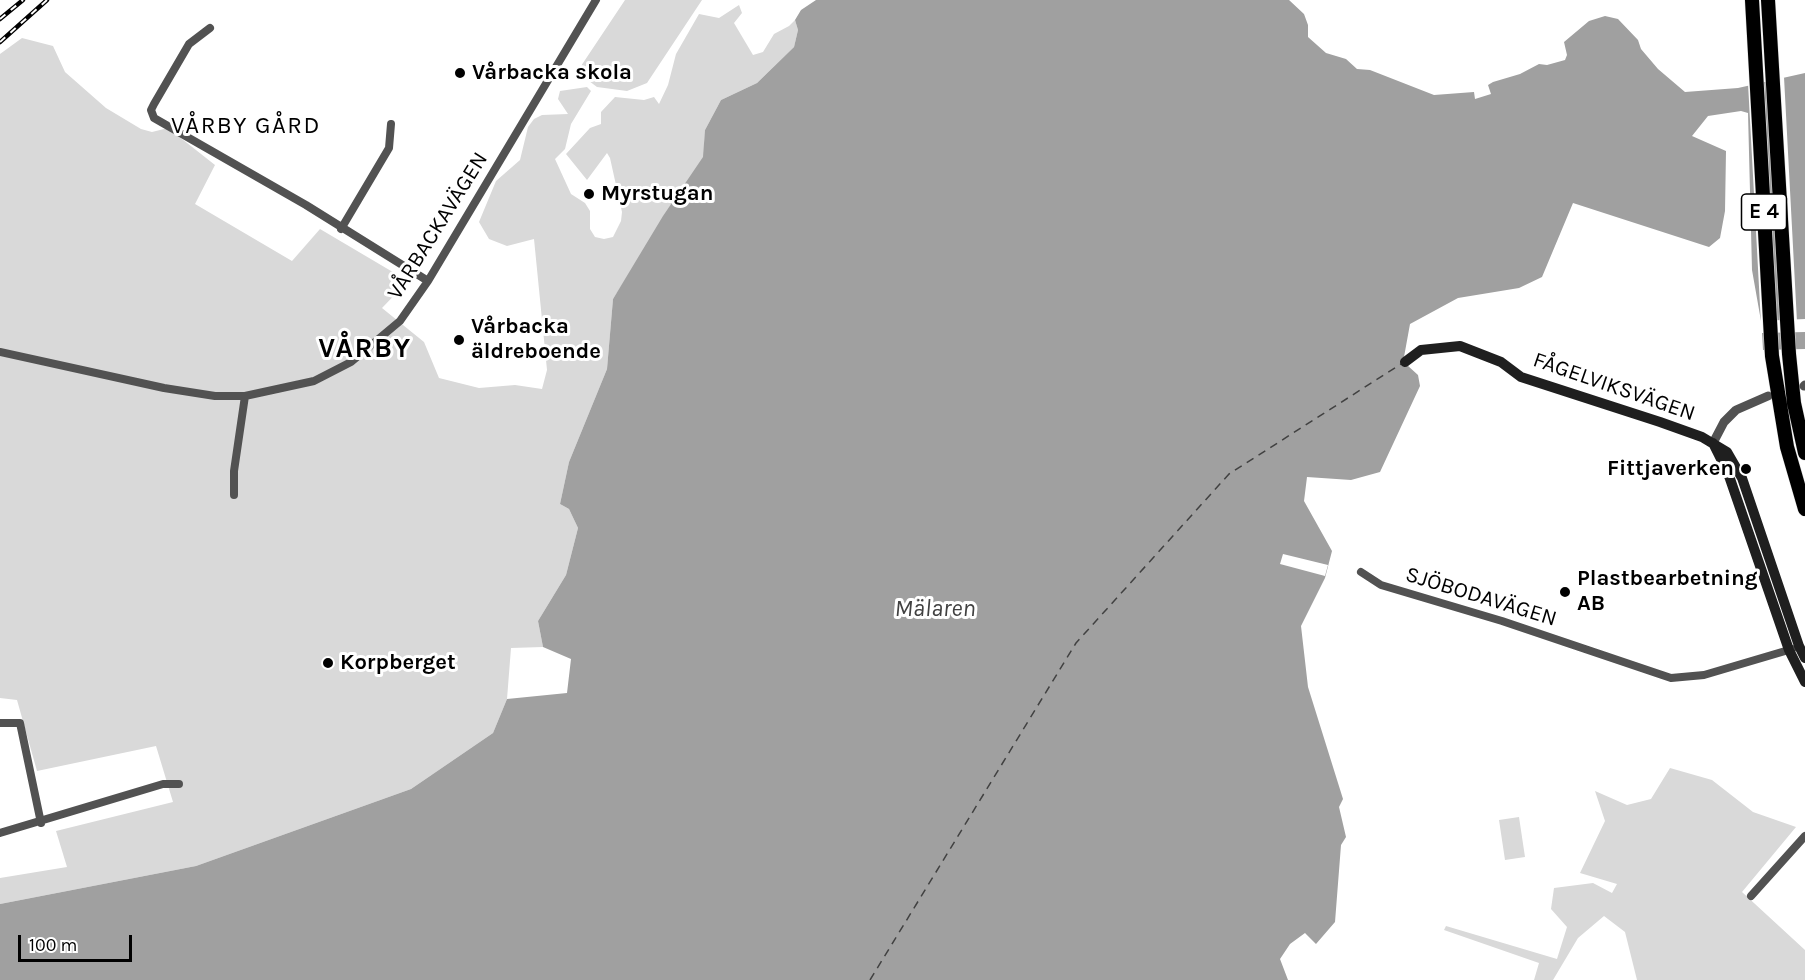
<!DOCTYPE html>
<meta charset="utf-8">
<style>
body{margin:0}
#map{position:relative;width:1805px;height:980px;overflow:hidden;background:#fff;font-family:Karla,sans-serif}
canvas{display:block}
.scale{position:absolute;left:18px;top:935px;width:114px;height:27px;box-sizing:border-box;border:3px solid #000;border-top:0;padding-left:8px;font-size:18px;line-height:21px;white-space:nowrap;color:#000;-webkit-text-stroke:4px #fff;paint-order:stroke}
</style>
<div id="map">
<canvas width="1805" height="980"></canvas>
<div class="scale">100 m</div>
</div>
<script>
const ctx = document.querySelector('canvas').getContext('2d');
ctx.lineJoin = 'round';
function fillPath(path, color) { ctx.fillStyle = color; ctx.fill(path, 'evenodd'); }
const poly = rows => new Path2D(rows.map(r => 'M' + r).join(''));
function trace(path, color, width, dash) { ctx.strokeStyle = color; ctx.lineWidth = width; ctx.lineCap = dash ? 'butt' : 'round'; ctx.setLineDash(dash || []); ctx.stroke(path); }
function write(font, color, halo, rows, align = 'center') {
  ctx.font = font + ' Karla,sans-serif'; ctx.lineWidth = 6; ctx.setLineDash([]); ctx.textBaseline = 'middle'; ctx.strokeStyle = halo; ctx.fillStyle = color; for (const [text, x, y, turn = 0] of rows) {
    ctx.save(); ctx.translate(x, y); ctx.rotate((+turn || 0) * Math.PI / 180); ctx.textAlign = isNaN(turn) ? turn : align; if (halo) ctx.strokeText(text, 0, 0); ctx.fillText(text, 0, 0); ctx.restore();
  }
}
const green = poly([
 [625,0,702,0,647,83,627,91,597,87,577,72],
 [739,5,742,13,734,23,753,55,763,52,774,34,789,26,795,20,798,30,794,47,757,83,721,100,705,130,704,157,613,299,607,369,569,462,560,504,569,509,578,528,566,575,538,621,543,647,511,648,507,699,493,733,411,789,196,866,0,904,0,878,67,867,56,831,173,802,156,746,37,771,17,700,0,698,0,54,22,38,53,46,65,72,106,108,141,129,152,132,168,128,215,165,195,204,292,261,320,229,408,281,382,308,424,342,439,378,479,388,515,385,542,389,547,370,534,239,507,246,489,239,479,222,496,181,520,160,528,127,534,119,542,115,568,114,558,99,560,91,587,87,591,91,571,124,565,149,555,159,571,194,585,203,590,211,590,229,595,237,604,239,613,237,621,221,622,212,610,158,607,153,587,180,566,154,590,128,601,124,601,112,615,97,644,100,654,97,659,104,668,85,676,54,699,14,719,18],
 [1670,768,1712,780,1753,812,1796,827,1742,892,1805,950,1805,980,1637,980,1625,932,1604,916,1578,938,1553,980,1534,980,1539,963,1444,930,1446,926,1557,959,1567,927,1551,909,1554,888,1593,883,1612,893,1617,884,1580,873,1605,821,1595,791,1627,805,1651,799],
 [1519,817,1525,857,1505,860,1499,820]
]);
const water = poly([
 [816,0,1289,0,1304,14,1308,25,1308,37,1326,53,1346,59,1357,69,1370,70,1434,95,1474,92,1475,99,1491,94,1488,85,1493,82,1520,74,1539,64,1547,65,1565,60,1567,55,1564,42,1589,21,1605,16,1618,19,1638,40,1641,49,1658,69,1685,92,1738,88,1805,73,1805,319,1761,321,1752,270,1748,113,1741,111,1708,116,1692,136,1726,151,1725,211,1720,238,1709,247,1573,203,1542,277,1519,288,1458,298,1410,324,1404,357,1407,365,1418,375,1420,386,1380,472,1351,480,1307,477,1304,501,1332,551,1325,578,1301,626,1308,687,1343,799,1339,807,1346,837,1341,845,1335,922,1316,944,1305,933,1290,944,1280,959,1288,980,0,980,0,904,196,866,411,789,493,733,507,699,567,693,571,659,543,647,538,621,566,575,578,528,569,509,560,504,569,462,607,369,613,299,663,216,703,157,705,130,721,100,757,83,794,47,798,30,795,20,801,10],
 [1805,332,1805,349,1763,350,1762,333]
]);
const pier = poly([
 [1784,77,1797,322,1780,323,1767,80],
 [1764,80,1777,323,1761,324,1748,83],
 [1283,554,1328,565,1325,576,1280,564]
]);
const ferry = poly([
 [870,980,1076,643,1229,474,1401,364]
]);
const minor = poly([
 [210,28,189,44,154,104,151,110,154,118,306,205,428,281],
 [341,229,389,148,391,124],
 [0,352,164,388,215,396,245,396,314,381,351,362,400,321,428,281,596,0],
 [234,495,234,471,245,396],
 [1361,572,1381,585,1502,621,1671,678,1704,675,1792,649],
 [0,723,20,723,41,823],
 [0,833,163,784,179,784],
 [1751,896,1805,836]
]);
const tertiary = poly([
 [1804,386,1805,385],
 [1713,443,1724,422,1736,410,1768,396]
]);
const secondary = poly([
 [1405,362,1421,350,1460,346,1501,362,1521,377,1660,422,1702,437,1727,452,1742,478,1799,646,1805,658],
 [1713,443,1728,473,1789,650,1805,682]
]);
const motorway = poly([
 [1752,0,1772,356,1787,447,1805,509],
 [1768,0,1789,354,1794,403,1805,453]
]);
const rail = poly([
 [0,19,23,0],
 [0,42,47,0]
]);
const markers = [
 [460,73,6,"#000"],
 [589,194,6,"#000"],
 [459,340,6,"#000"],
 [1746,469,6,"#000"],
 [1565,592,6,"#000"],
 [328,663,6,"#000"]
];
const shields = [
 [1764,212,45]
];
const shieldNames = [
 ["E 4",1764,212]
];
const poiNames = [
 ["Vårbacka skola",472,73],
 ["Myrstugan",601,194],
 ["Vårbacka",471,327],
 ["äldreboende",471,352],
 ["Fittjaverken",1734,469,"right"],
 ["Plastbearbetning",1577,579],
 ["AB",1577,604],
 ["Korpberget",340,663]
];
const streetNames = [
 ["VÅRBACKAVÄGEN",438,226,-58],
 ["FÅGELVIKSVÄGEN",1614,387,19],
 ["SJÖBODAVÄGEN",1481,597,17]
];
const neighbourhoodNames = [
 ["VÅRBY GÅRD",246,126]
];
const waterNames = [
 ["Mälaren",935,609]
];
const districtNames = [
 ["VÅRBY",365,349]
];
fillPath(green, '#d9d9d9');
fillPath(water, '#a0a0a0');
fillPath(pier, '#fff');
trace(ferry, '#414141', 1.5, [8, 6]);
trace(motorway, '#dbdbdb', 15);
trace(minor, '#525252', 8);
trace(tertiary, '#525252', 9);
trace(secondary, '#1f1f1f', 10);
trace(motorway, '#000', 14);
trace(rail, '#000', 4.5);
trace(rail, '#fff', 2, [7]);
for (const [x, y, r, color] of markers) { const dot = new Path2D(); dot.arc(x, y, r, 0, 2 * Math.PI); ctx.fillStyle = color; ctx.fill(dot); trace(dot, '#fff', 2); }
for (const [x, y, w] of shields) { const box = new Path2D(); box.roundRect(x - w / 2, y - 18, w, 36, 4.5); ctx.fillStyle = '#fff'; ctx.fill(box); trace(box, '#000', 1.5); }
write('bold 21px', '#000', null, shieldNames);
write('bold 22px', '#000', '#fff', poiNames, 'left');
write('22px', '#000', '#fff', streetNames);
ctx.letterSpacing = '1.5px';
write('24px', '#000', '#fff', neighbourhoodNames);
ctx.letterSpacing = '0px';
write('italic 24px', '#414141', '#fff', waterNames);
ctx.letterSpacing = '1.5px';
write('bold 28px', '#000', '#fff', districtNames);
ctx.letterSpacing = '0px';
</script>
